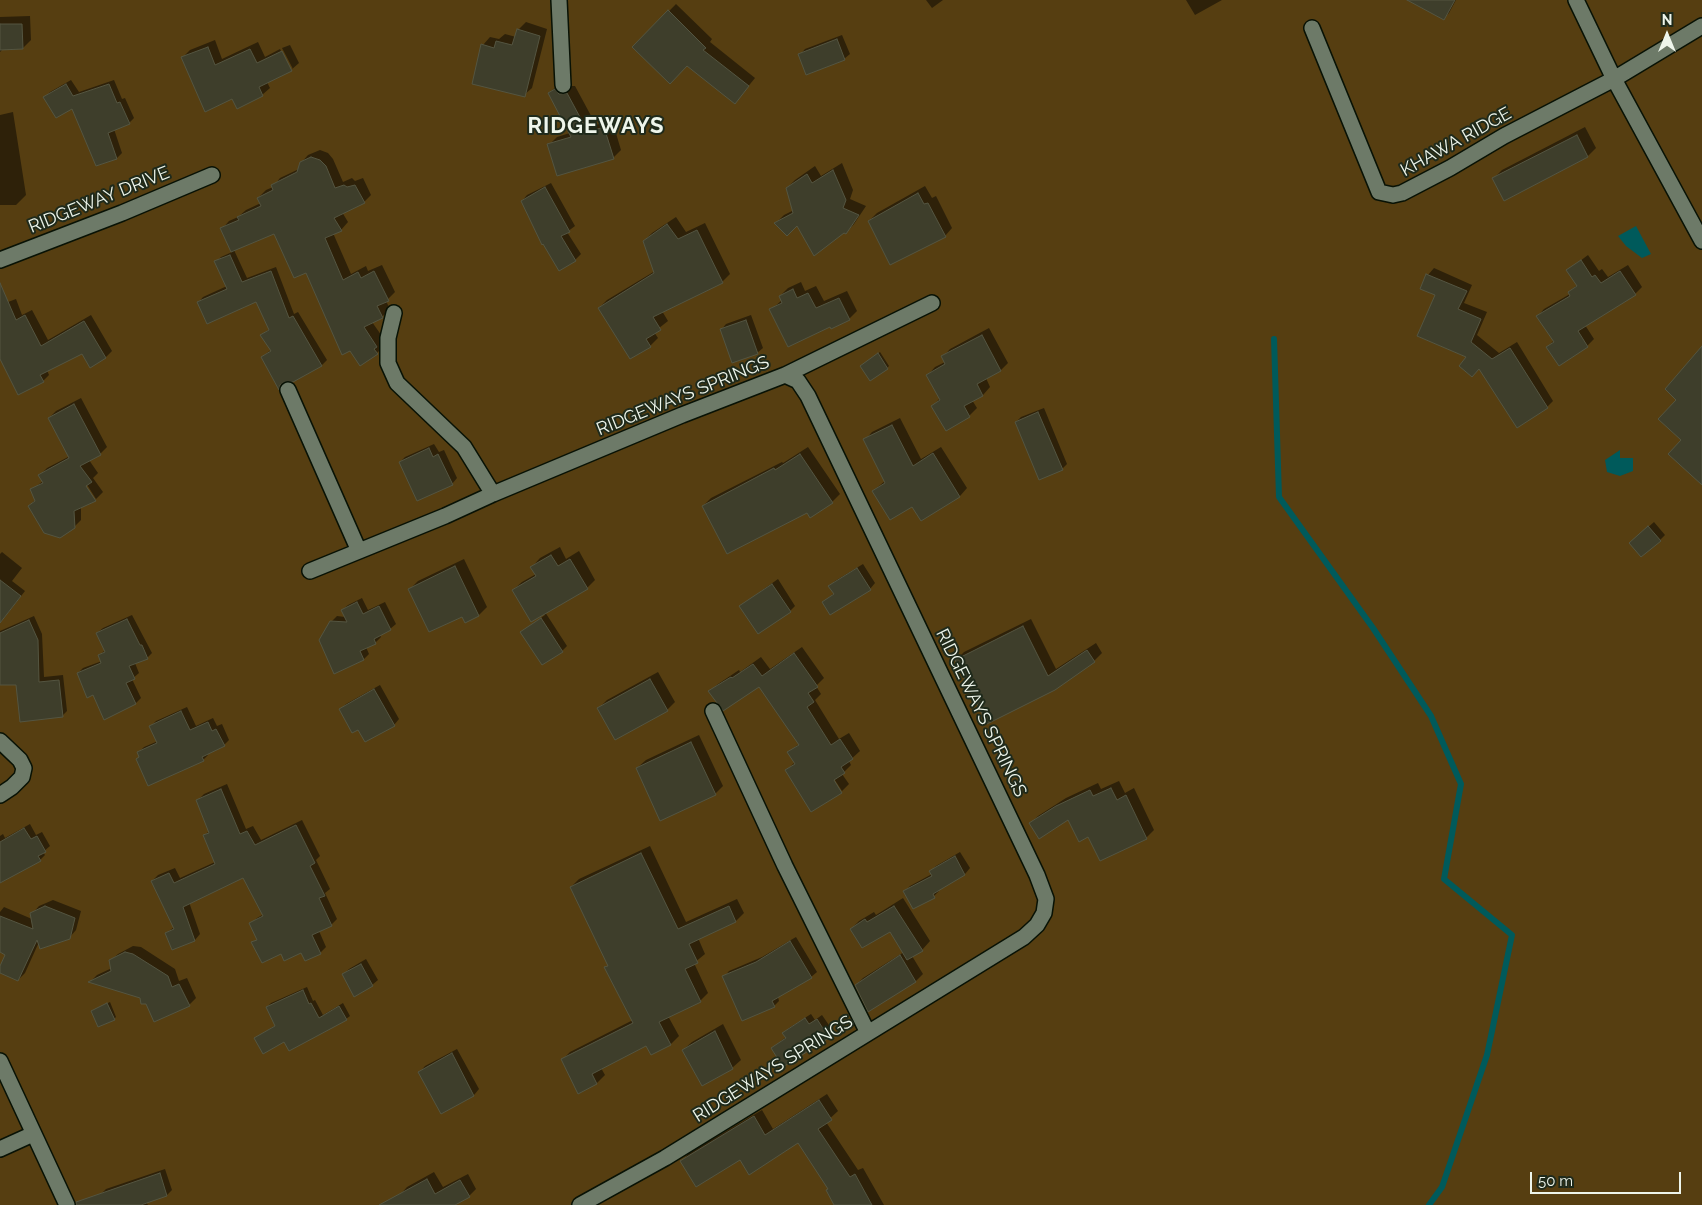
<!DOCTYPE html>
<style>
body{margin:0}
#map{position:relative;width:1702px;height:1205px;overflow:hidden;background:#1f2a1b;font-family:Raleway,sans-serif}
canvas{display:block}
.north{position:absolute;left:1642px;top:10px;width:50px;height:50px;-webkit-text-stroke:4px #1f2a1b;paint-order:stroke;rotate:0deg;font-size:14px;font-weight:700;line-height:20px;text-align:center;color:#eef5eb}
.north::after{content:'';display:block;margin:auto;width:18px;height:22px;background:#eef5eb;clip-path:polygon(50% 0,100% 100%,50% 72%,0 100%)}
.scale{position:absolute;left:1530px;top:1172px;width:151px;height:22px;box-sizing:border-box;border:2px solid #eef5eb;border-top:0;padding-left:6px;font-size:15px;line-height:18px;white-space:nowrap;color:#eef5eb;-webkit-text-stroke:4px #1f2a1b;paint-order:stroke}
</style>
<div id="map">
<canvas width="1702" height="1205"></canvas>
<div class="north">N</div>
<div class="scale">50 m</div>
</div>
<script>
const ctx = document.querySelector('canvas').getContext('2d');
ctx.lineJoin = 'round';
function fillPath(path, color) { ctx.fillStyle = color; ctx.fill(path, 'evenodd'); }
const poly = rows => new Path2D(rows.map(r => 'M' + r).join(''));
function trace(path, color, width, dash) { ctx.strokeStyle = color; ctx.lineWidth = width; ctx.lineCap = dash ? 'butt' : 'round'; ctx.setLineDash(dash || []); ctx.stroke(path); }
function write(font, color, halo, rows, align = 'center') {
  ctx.font = font + ' Raleway,sans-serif'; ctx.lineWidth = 4; ctx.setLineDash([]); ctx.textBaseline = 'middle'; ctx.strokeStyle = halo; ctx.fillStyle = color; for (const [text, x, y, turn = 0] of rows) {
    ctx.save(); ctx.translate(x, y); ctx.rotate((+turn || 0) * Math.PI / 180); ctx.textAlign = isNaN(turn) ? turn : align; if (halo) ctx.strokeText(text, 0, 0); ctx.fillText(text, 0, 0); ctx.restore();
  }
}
const green = poly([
 [0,0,1702,0,1702,1205,0,1205]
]);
const water = poly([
 [1636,226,1651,254,1642,258,1626,246,1618,236],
 [1620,450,1620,458,1633,458,1633,471,1620,476,1607,472,1605,460]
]);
const shadow = poly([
 [926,0,943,0,932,8],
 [1186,0,1222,0,1195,15],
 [1410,0,1456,0,1449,13,1444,18],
 [676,4,712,39,710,42,755,78,742,94,687,65,634,47],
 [30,16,31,40,23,48,3,49,0,52,0,17],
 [526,22,547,29,532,88,524,95,483,45,490,37,499,39,505,34,516,37,518,30],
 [842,35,850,54,844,59,800,55,805,49],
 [215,40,222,59,258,42,265,57,280,49,290,69,293,69,282,48,290,45,299,63,291,70,267,82,270,88,262,95,233,98,183,57,190,50],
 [71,80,79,92,114,80,122,99,125,98,134,118,129,123,114,129,122,153,117,158,97,165,72,107,45,97,50,92],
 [557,86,575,86,596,125,612,120,621,150,613,158,549,145,557,137,570,133,549,93],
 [13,112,26,195,16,205,0,205,0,115],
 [1585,127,1596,148,1588,156,1505,199,1494,178,1502,170],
 [320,150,328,153,333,159,343,182,352,178,355,181,363,178,371,195,364,202,342,212,348,222,341,230,333,233,351,274,366,266,368,271,382,265,395,292,386,301,390,309,382,317,372,322,384,339,384,346,377,353,274,232,234,250,247,278,276,267,294,314,298,312,327,360,322,365,293,381,284,380,279,388,262,357,272,349,262,335,270,328,256,300,198,303,203,297,227,286,216,262,221,257,232,252,222,229,229,221,238,217,246,210,261,203,258,198,266,190,273,187,280,178,299,169,301,163,308,155],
 [842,163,853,190,850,199,866,206,854,224,846,233,798,224,776,223,784,215,794,210,787,188,795,180,815,166,821,176],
 [551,183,575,226,567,232,581,254,575,260,560,269,522,201,527,195],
 [925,186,932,198,936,196,952,228,945,236,869,221,877,213],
 [676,217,686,232,705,223,730,274,722,282,662,311,668,321,654,332,658,338,650,346,599,308,607,300,655,271,644,241,652,233],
 [1588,255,1599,271,1602,269,1608,277,1628,265,1642,287,1635,294,1585,325,1594,339,1587,346,1560,364,1548,347,1554,340,1538,316,1544,309,1570,294,1569,292,1577,285,1568,270],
 [1434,268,1472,285,1464,303,1487,312,1477,335,1499,353,1517,342,1553,401,1547,407,1479,368,1468,357,1437,295,1421,288,1428,275],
 [801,282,805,291,816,286,824,301,847,291,857,311,849,319,771,310,782,300,780,296,788,288],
 [16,299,22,315,32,310,48,340,91,315,112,351,106,357,82,352,47,370,49,375,43,381,0,357,0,305],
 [751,315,763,348,757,353,721,330,726,324],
 [989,328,1008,363,1001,370,986,378,990,387,983,395,972,400,977,408,969,416,933,406,940,398,928,375,935,367,945,362,943,357,950,349],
 [880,352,889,366,887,368,861,366],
 [81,398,107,447,100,454,89,460,98,473,93,478,103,492,96,499,84,480,82,481,93,499,96,499,81,507,81,520,74,527,29,506,36,499,32,490,43,481,40,475,47,468,70,456,49,418,56,411],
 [1044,408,1067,464,1062,469,1016,422,1021,417],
 [900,418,921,459,941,447,967,488,960,496,921,519,913,505,873,491,885,481,865,440,872,432],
 [434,444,439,452,444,450,457,478,452,484,400,462,405,457],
 [808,447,840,494,832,502,811,516,807,511,703,506,711,498,782,462,783,463],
 [1654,522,1665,535,1660,540,1636,538],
 [560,547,566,559,579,551,595,580,587,588,545,612,567,646,562,651,521,632,545,615,513,590,522,582,536,574,532,567,540,558],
 [2,552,22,568,12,581,25,591,0,623,0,554],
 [464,559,487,607,479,615,466,621,463,615,410,589,418,581],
 [863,564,875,583,870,589,824,602,834,593,830,586,835,581],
 [778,579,795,606,790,611,740,606],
 [362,598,368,610,385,602,396,624,390,629,380,635,381,637,376,642,366,647,369,654,364,659,331,622,337,616,345,617,342,610,348,605],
 [132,615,152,653,147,658,135,663,139,673,132,679,141,698,136,703,93,694,78,673,83,668,102,661,99,656,105,650,97,633,103,628],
 [34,616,42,634,44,677,63,675,67,711,62,716,17,683,0,675,0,631],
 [1031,619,1056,669,1096,643,1102,653,1094,661,1052,690,956,660,964,652],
 [802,647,824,678,816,686,821,694,815,700,839,739,849,733,860,751,849,761,851,765,842,774,849,784,842,791,831,774,786,771,795,762,789,752,800,743,759,685,710,691,718,684,739,670,740,672,761,657,770,669],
 [658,672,675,702,667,710,599,708,607,700],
 [380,685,399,719,394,725,359,728,341,709,346,704],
 [187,707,196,726,213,718,217,726,222,724,229,740,224,745,208,753,208,755,203,760,140,756,138,753,144,747,158,741,151,726,156,721],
 [699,735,723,786,715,794,637,768,646,760],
 [1119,781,1125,793,1134,788,1154,830,1146,838,1089,835,1069,818,1031,823,1038,816,1066,798,1098,783,1101,789],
 [227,784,246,829,253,826,261,840,302,820,320,856,316,860,330,889,325,893,337,919,331,925,319,931,326,947,320,953,282,952,253,943,258,938,251,924,257,918,264,914,243,876,189,902,200,934,195,940,167,933,174,927,152,881,158,875,175,868,180,878,215,862,204,836,210,830,198,800,204,794],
 [30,824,36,835,42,832,50,846,43,852,45,855,40,860,0,878,0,836,3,834,5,838],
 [650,846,686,922,737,899,744,913,736,921,698,938,705,954,694,963,708,993,700,1001,668,1016,679,1036,671,1044,652,1054,647,1045,601,1068,605,1075,597,1083,579,1092,562,1060,570,1052,633,1020,606,967,609,965,571,887,579,879],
 [960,852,970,868,965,874,938,889,939,891,934,896,905,891,910,886,932,874,931,871,936,866],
 [903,898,930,941,922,950,912,956,923,974,915,982,856,985,863,978,904,952,890,930,851,929,859,921,874,912,876,915],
 [53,900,81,911,76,930,69,938,39,942,25,973,18,980,0,972,7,954,0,951,0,912,4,907,32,919,32,914,39,906],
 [796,937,817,972,811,977,778,997,779,1001,774,1006,724,977,729,971,762,957],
 [133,946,141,947,175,969,179,981,187,978,196,998,189,1005,147,1003,141,997,91,981,97,975,112,968,110,961,118,954],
 [366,959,378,980,372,985,343,975,349,969],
 [307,987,313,1001,315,1000,323,1015,343,1003,350,1016,346,1019,284,1041,255,1038,276,1025,267,1007,271,1003],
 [110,1002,116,1017,114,1019,92,1011],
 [811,1014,815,1020,822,1015,833,1031,828,1037,772,1048,786,1037,784,1033,789,1028],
 [723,1024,741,1060,732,1068,683,1050,692,1042],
 [457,1049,479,1089,474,1095,442,1112,420,1072,425,1066],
 [827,1094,838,1111,826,1122,858,1170,863,1168,884,1205,836,1205,830,1188,799,1141,740,1159,682,1161,689,1153,762,1110,773,1129],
 [165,1169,172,1190,167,1195,146,1202,148,1205,104,1205,101,1194,106,1189],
 [434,1172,443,1187,468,1174,476,1189,469,1196,455,1205,405,1205,400,1195,407,1187]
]);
const stream = poly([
 [1274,339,1279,497,1373,628,1431,716,1461,784,1444,879,1512,935,1487,1055,1442,1187,1429,1205]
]);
const building = poly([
 [1407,0,1455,0,1444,20,1407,0],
 [668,10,706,48,703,50,749,86,735,104,687,66,670,84,632,47,668,10],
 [0,24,22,24,23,49,0,50,0,24],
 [517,29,540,36,525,97,472,84,481,44,494,48,496,41,512,45,517,29],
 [837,39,845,60,806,75,798,54,837,39],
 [208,47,215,65,250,49,257,63,282,51,292,71,259,87,263,96,237,109,232,99,205,112,181,57,208,47],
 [66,84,73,96,109,84,117,103,120,102,130,124,108,133,117,159,96,166,72,109,56,118,43,97,66,84],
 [555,89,559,94,567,93,588,132,604,127,614,159,557,176,547,144,571,137,548,93,555,89],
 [1577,135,1588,157,1504,201,1492,178,1577,135],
 [311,157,320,160,326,166,335,188,344,185,347,187,355,185,365,203,334,218,342,231,325,238,343,280,358,272,361,278,374,271,389,301,377,306,383,318,364,327,377,347,374,349,378,354,360,366,350,351,342,355,306,273,294,278,274,234,231,252,220,228,239,220,237,217,261,206,257,198,273,190,271,185,297,172,300,162,311,157],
 [833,170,846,200,843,208,859,215,846,234,844,233,814,256,797,226,787,236,774,223,793,213,786,188,807,174,812,183,833,170],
 [545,187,570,232,561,236,576,261,559,271,543,244,542,245,521,201,545,187],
 [918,193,924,204,928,203,946,237,890,265,868,221,918,193],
 [667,224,678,239,697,230,723,283,653,317,661,330,646,339,651,347,630,359,598,308,654,273,643,241,667,224],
 [230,255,242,282,271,271,289,318,293,316,322,366,293,382,284,382,280,385,279,390,261,357,271,351,260,335,269,330,256,302,207,324,197,302,227,289,214,261,230,255],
 [1581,260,1592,277,1595,275,1601,283,1620,271,1636,295,1578,331,1588,347,1559,366,1546,347,1554,342,1536,316,1570,296,1568,292,1577,286,1566,270,1581,260],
 [1426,274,1467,291,1458,309,1481,319,1471,342,1492,359,1510,348,1548,408,1517,428,1479,369,1472,377,1459,366,1466,357,1417,336,1435,295,1420,289,1426,274],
 [0,283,16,320,25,315,41,346,84,321,106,358,90,368,82,354,40,375,44,382,18,395,0,359,0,283],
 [793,289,797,298,808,293,816,308,839,298,850,320,831,329,830,327,788,347,769,309,782,303,779,296,793,289],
 [746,320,758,354,732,363,720,329,746,320],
 [982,335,1001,371,977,384,983,396,964,406,970,417,946,431,931,406,940,400,926,375,945,364,941,356,982,335],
 [1702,346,1702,485,1668,454,1681,440,1658,419,1676,400,1665,389,1702,346],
 [878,353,888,369,870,381,860,366,878,353],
 [74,404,101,455,80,466,92,482,86,486,96,501,74,511,75,528,60,538,44,533,28,506,35,501,30,489,43,483,38,475,69,458,48,418,74,404],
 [1038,412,1063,470,1039,480,1015,422,1038,412],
 [892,425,913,466,933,453,960,497,921,521,912,507,890,520,872,491,885,483,863,439,892,425],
 [429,448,433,457,438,454,453,485,417,501,399,462,429,448],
 [800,454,833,503,810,518,807,513,727,554,702,506,774,468,775,470,800,454],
 [1648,526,1661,541,1641,557,1629,543,1648,526],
 [551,555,558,566,570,559,588,589,531,622,512,590,536,576,530,567,551,555],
 [455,566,479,616,465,623,462,617,429,632,408,589,455,566],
 [857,568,871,590,830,615,822,602,834,594,828,586,857,568],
 [0,580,21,596,0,623,0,580],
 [772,584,791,612,758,634,739,606,772,584],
 [357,602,363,614,379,606,391,630,374,639,376,644,360,651,364,660,334,674,319,640,330,621,347,622,341,610,357,602],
 [541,618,563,652,542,665,520,632,541,618],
 [127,619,140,645,142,645,148,659,129,666,135,679,126,683,136,704,104,720,93,695,87,698,77,673,101,663,98,655,105,652,96,633,127,619],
 [29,620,38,640,39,682,59,680,63,717,20,722,16,685,0,685,0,633,29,620],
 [1023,626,1048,676,1087,650,1095,662,1055,690,987,724,955,660,1023,626],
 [794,653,818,687,808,693,814,702,807,707,831,745,840,739,853,759,841,767,845,773,834,780,842,793,811,812,785,770,795,764,787,752,799,745,759,687,723,711,708,691,731,677,732,678,753,664,762,676,794,653],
 [650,679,668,711,615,740,597,708,650,679],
 [374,689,395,726,365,742,358,730,352,733,339,709,374,689],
 [181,711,190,730,208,722,212,731,216,729,225,746,202,757,204,761,148,786,136,759,139,757,137,752,157,743,149,726,181,711],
 [691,742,716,795,660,821,636,768,691,742],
 [1111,788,1117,800,1126,795,1147,839,1100,861,1088,837,1079,842,1068,820,1039,839,1029,823,1056,806,1090,790,1093,796,1111,788],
 [221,789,240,834,247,831,255,845,296,825,315,863,310,866,325,896,319,898,332,926,312,935,321,954,305,961,301,953,284,961,281,954,262,963,251,942,257,940,249,923,263,916,243,878,183,907,195,941,172,950,165,933,174,929,151,881,169,873,174,883,215,864,203,835,209,833,196,800,221,789],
 [24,828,31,839,37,836,46,852,38,856,41,861,0,883,0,842,24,828],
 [641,853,678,929,729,906,736,922,689,944,698,963,685,969,701,1002,659,1022,671,1045,651,1055,646,1046,592,1074,597,1084,578,1094,561,1059,633,1023,604,967,608,966,570,887,641,853],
 [955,856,965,875,933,894,935,898,913,909,903,891,932,876,929,871,955,856],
 [45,906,75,918,70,939,40,949,37,940,18,981,0,973,0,966,5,955,0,952,0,916,33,929,30,913,45,906],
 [894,906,923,951,907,960,890,932,862,948,850,929,865,919,867,922,894,906],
 [790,941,812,978,772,1001,775,1007,742,1021,722,976,756,962,790,941],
 [125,952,133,954,168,976,172,987,179,984,190,1006,154,1022,146,1004,141,1004,140,998,88,982,111,971,109,960,125,952],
 [900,955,916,982,868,1012,855,985,900,955],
 [361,964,373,986,354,997,342,974,361,964],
 [303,990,309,1004,311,1003,319,1018,339,1006,347,1020,289,1051,284,1042,263,1054,254,1038,275,1026,266,1007,303,990],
 [107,1003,115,1020,98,1027,91,1011,107,1003],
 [805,1018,809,1024,817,1019,829,1038,783,1067,771,1048,786,1038,782,1033,805,1018],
 [715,1031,733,1069,702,1086,682,1050,715,1031],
 [452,1053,474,1096,441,1114,418,1072,452,1053],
 [819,1100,832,1120,818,1129,850,1177,855,1174,872,1205,834,1205,826,1190,828,1189,798,1143,749,1175,740,1160,696,1187,680,1161,754,1116,765,1135,819,1100],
 [160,1173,167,1196,141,1205,76,1205,76,1202,160,1173],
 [427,1179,435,1194,460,1180,470,1197,455,1205,379,1205,427,1179]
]);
const street = poly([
 [559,0,563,85],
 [1576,0,1614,79,1702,241],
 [1312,28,1379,192,1393,195,1402,193,1450,168,1504,136,1614,79,1702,26],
 [0,260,122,213,212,175],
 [394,313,388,338,388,363,397,383,464,447,493,494],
 [288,390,359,551],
 [310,571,445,516,493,494,682,415,785,375,932,303],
 [713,711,785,866,868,1033],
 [0,741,20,760,24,768,22,777,12,787,0,795],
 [0,1061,67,1205],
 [0,1149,33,1134],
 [580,1205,665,1158,1024,937,1037,925,1044,913,1046,899,1037,875,808,396,798,381,785,375]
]);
const streetNames = [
 ["KHAWA RIDGE",1456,142,-29],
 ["RIDGEWAY DRIVE",99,200,-22],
 ["RIDGEWAYS SPRINGS",683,396,-22],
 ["RIDGEWAYS SPRINGS",981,713,64],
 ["RIDGEWAYS SPRINGS",773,1069,-32]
];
const districtNames = [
 ["RIDGEWAYS",596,126]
];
fillPath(green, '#563e11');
fillPath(water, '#005a5b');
fillPath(shadow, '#0007');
trace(stream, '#005a5b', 6);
fillPath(building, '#3e3e2b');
trace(building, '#545541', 1);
trace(street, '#081205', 18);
trace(street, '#6d7a68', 15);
write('18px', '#eef5eb', '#1f2a1b', streetNames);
ctx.letterSpacing = '1px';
write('bold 22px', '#eef5eb', '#1f2a1b', districtNames);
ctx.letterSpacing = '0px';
</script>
